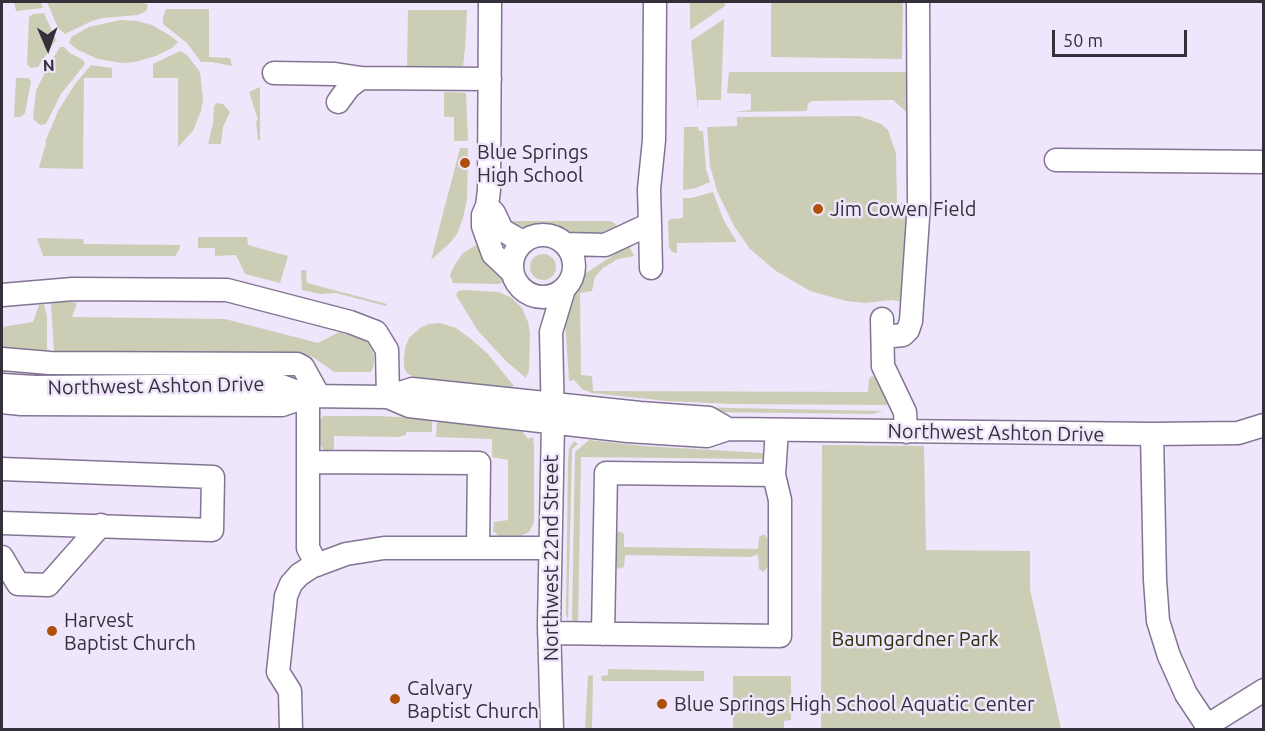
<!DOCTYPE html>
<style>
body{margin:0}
#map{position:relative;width:1265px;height:731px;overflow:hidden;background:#efe6fb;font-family:Ubuntu,sans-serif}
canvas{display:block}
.frame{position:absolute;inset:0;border:3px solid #352f3c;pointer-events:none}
.north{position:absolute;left:18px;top:18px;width:60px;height:60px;-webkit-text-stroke:4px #efe6fb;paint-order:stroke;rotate:178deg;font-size:16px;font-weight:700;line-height:24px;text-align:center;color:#352f3c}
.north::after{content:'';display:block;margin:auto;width:21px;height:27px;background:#352f3c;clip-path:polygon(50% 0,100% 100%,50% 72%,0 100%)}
.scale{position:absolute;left:1052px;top:30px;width:135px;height:27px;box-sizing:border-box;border:3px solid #352f3c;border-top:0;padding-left:8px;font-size:18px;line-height:21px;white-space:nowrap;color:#352f3c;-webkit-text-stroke:4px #efe6fb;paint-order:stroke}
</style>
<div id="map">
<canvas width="1265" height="731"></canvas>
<div class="frame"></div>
<div class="north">N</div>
<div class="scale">50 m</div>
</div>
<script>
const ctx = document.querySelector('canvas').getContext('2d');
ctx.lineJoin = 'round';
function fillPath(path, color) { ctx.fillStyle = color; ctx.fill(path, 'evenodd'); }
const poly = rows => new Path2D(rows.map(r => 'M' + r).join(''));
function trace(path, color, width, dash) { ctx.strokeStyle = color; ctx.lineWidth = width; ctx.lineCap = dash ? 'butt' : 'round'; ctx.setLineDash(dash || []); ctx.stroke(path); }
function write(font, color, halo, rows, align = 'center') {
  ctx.font = font + ' Ubuntu,sans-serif'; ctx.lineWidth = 5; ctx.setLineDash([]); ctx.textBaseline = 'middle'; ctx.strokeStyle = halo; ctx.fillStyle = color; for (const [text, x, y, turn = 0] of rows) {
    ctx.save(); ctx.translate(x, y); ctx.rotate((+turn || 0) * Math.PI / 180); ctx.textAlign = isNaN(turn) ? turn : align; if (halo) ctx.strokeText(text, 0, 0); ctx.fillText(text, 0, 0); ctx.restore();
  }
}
const green = poly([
 [14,2,41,2,43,8,16,11],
 [47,2,143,2,148,5,146,11,138,15,103,18,92,21,65,34,58,28],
 [690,2,725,2,725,6,690,30],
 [771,2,903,2,902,59,771,57],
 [166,9,209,9,209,57,230,58,232,66,212,62,201,62,187,43,163,24,163,18],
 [408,10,467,10,465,49,463,66,460,66,460,71,407,71],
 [44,13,56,40,38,67,31,68,27,64,29,17,33,14],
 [724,19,721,100,698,100,698,112,691,41],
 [120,20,137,21,152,25,171,36,178,42,172,48,156,56,135,62,122,63,98,59,78,50,69,43,71,37,89,27],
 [60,47,64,47,70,53,83,60,85,64,61,94,46,124,40,125,33,119,36,91,48,66],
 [180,51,187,55,200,72,203,99,201,111,193,131,178,147,178,78,153,78,153,64],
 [91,65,112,68,112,78,84,78,83,169,39,168,46,143,45,142,58,111,75,84],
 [729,72,912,72,912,117,893,100,812,101,808,104,807,111,734,112,751,110,751,94,727,93],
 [16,78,29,78,31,82,25,113,21,117,14,117],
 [260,87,260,140,258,140,256,121,258,120,249,92],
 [444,92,466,93,468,141,454,141,454,117,444,117],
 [217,103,223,104,230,112,223,127,221,144,208,144,213,123,214,106],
 [859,116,881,124,888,130,896,153,897,203,912,203,903,302,892,300,865,303,846,301,810,291,776,271,750,249,734,226,717,191,710,166,707,127,737,126,737,117],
 [684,127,698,127,699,131,703,131,706,169,710,182,696,188,683,190],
 [460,148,468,148,467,199,463,218,457,234,450,243,431,260],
 [713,192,724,221,737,242,677,243,677,253,672,252,669,247,668,222,670,219,683,218,683,198,691,198],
 [508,221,609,221,613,222,617,226,594,236,569,236,548,228,516,226],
 [198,237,247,237,248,245,288,256,280,283,245,274,236,255,215,256,215,248,198,248],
 [37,238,83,239,84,244,180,245,179,250,175,256,43,256],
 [479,243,484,257,505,281,499,284,453,283,450,275,455,264,463,253],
 [629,245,634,256,618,259,603,268,595,277,592,291,580,293,581,375,592,376,593,391,868,392,869,379,872,376,876,377,888,400,887,405,733,404,667,401,592,393,582,389,574,380,569,381,565,319,569,299,586,273],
 '530 267a13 13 0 1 1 26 0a13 13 0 1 1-26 0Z',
 [301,270,306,270,307,283,387,304,386,306,336,293,320,294,302,290],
 [464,290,499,292,512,298,522,308,528,322,530,333,529,370,526,378,507,362,478,331,456,295,458,291],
 [65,301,77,303,72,317,225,319,318,343,339,332,367,341,374,354,374,364,371,372,334,372,313,357,295,352,54,352,51,303],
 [44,304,47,317,47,352,2,349,2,327,33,322,39,305],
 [440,323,456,328,471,339,488,354,514,386,508,388,417,378,408,374,404,368,404,359,405,348,409,338,420,328,429,324],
 [700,407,733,408,883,411,872,414,709,412],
 [323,416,379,416,432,419,432,432,406,432,406,435,398,437,334,436,334,449,328,451,324,450,318,442,319,421],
 [437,420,518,429,522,431,528,439,533,437,534,447,534,522,529,532,519,537,500,537,493,531,494,522,508,520,508,460,492,457,492,439,436,437],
 [589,440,643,446,763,453,764,457,761,459,581,457,578,626,575,625,572,619,575,452],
 [574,441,578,444,572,449,568,620,566,615,568,463,569,449],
 [822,445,924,446,926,550,1030,551,1030,589,1061,729,821,729],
 [619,531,624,534,624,547,758,549,759,537,764,534,767,538,767,568,763,572,759,569,758,554,751,557,625,555,624,567,618,569,616,567,616,535],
 [608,669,704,671,704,681,602,681,601,676,608,675],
 [593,675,592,729,585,729,588,676],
 [733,676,791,676,791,720,784,721,784,729,733,729,733,707,737,702,733,701]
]);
const minor = poly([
 [490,2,489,190,487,206,483,215,483,226,493,254,511,271],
 [274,73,335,74,361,78,490,79],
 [338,102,349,87,361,78],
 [1056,160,1264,162],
 [487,206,494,213,502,230,523,242],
 [650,224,651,268],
 '512 266a31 31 0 1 1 62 0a31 31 0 1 1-62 0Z',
 [565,244,605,245,650,224,649,189,654,140,655,2],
 [2,295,73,289,227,290,350,322,376,332,387,350,388,397],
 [882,319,883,366,905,412,906,432],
 [883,337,903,335,908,330,911,321,919,203,918,2],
 [2,359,50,363,297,364,303,367,319,396],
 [2,385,35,387,279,385,308,396],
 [388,397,409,406,435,409,628,431,707,436,728,429,1152,434,1238,433,1264,425],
 [2,402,21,404,282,405,308,396,388,397,412,389,640,413,709,418,728,429],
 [1152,434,1155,580,1158,621,1169,656,1186,694,1210,730],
 [308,462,308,396],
 [2,469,213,477,212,530,2,523],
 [2,557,18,584,48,585,101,525],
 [317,565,308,548,308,462,479,463,478,547],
 [549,633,780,636,780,500,774,475,777,430],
 [603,634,606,473,774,475],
 [1208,725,1264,690],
 [291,730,290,691,278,672,286,596,291,584,299,575,311,567,346,554,384,548,550,548],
 [552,730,549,624,553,423,551,332,564,289]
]);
const markers = [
 [465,163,6,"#b04f08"],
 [818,209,6,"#b04f08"],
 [52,631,6,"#b04f08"],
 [395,699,6,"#b04f08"],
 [662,704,6,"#b04f08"]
];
const poiNames = [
 ["Blue Springs",477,152],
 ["High School",477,175],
 ["Jim Cowen Field",830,209],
 ["Harvest",64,620],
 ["Baptist Church",64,643],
 ["Calvary",407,688],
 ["Baptist Church",407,711],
 ["Blue Springs High School Aquatic Center",674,704]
];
const streetNames = [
 ["Northwest Ashton Drive",156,386,-1],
 ["Northwest Ashton Drive",996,433,1],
 ["Northwest 22nd Street",551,558,-90]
];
const parkNames = [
 ["Baumgardner Park",915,639]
];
fillPath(green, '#cbceb5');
trace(minor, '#827593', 25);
trace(minor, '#fff', 22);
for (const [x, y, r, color] of markers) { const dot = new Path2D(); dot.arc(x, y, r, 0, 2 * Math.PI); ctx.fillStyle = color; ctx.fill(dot); trace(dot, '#efe6fb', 2); }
write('20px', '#352f3c', '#efe6fb', poiNames, 'left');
write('20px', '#352f3c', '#efe6fb', streetNames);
write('20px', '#2e300a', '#efe6fb', parkNames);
</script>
